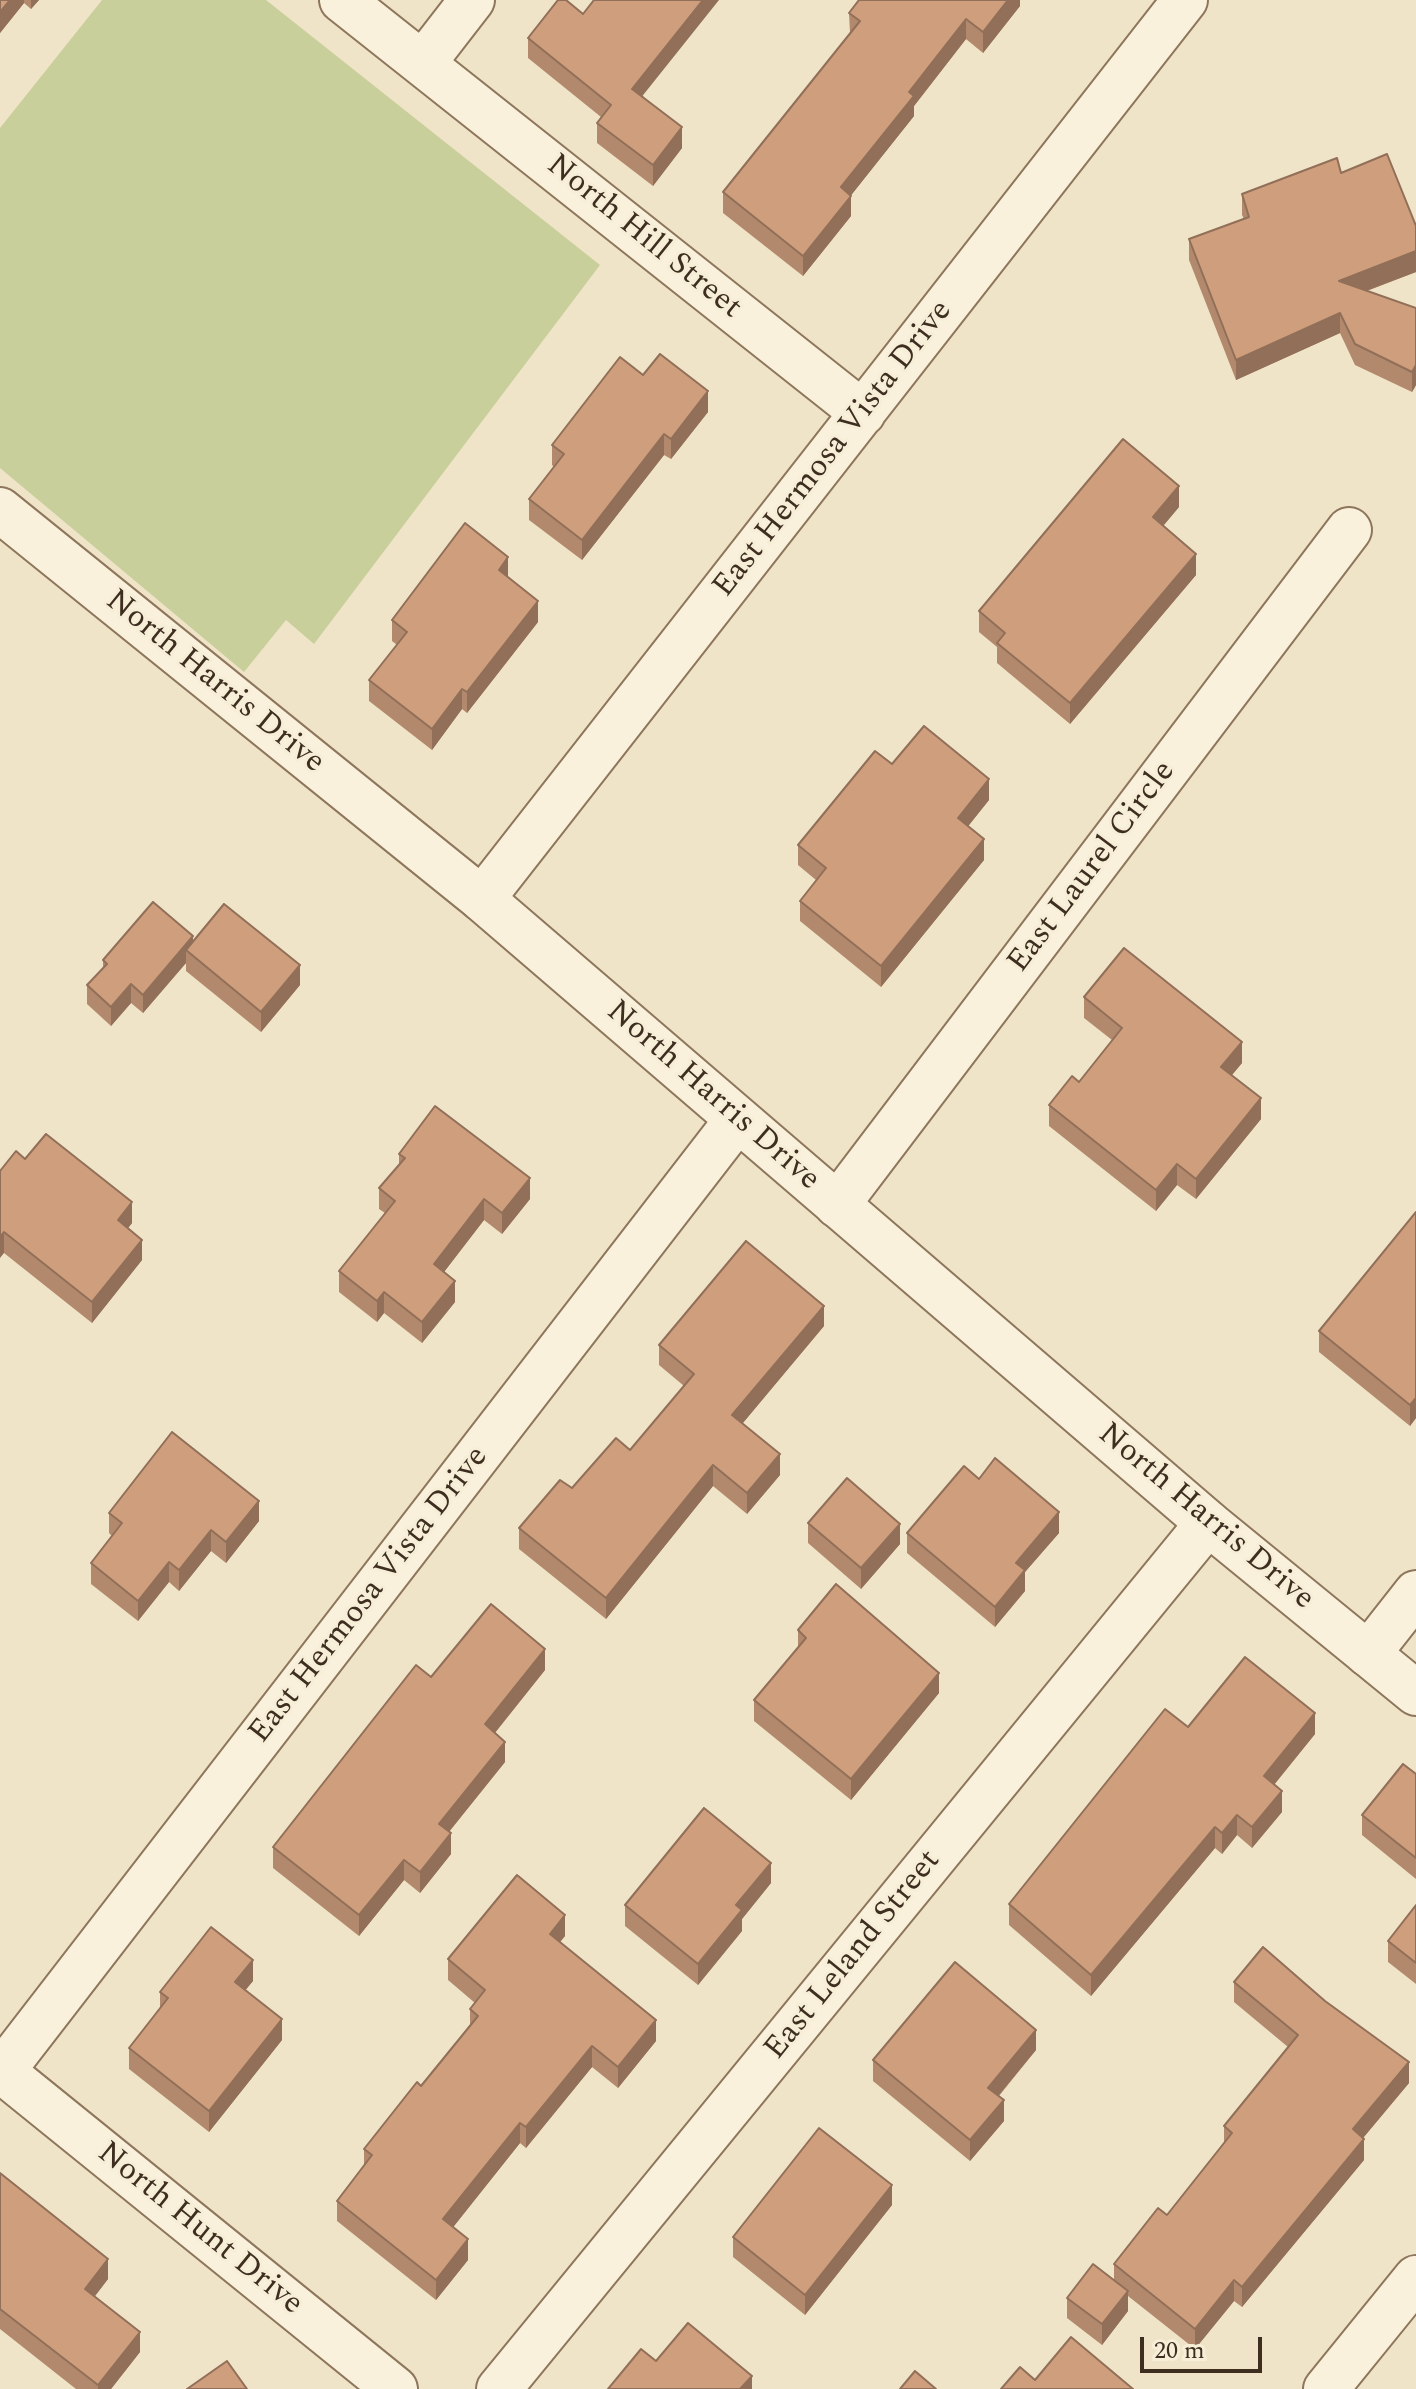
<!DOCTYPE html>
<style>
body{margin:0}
#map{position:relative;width:1416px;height:2389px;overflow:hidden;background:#f0e4c8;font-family:Spectral,serif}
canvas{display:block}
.scale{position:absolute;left:1140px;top:2337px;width:122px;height:36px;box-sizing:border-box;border:4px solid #3d2e20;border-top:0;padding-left:10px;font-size:24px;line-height:28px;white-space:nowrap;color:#3d2e20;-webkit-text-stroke:6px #f7eed8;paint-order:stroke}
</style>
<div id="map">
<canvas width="1416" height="2389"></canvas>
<div class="scale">20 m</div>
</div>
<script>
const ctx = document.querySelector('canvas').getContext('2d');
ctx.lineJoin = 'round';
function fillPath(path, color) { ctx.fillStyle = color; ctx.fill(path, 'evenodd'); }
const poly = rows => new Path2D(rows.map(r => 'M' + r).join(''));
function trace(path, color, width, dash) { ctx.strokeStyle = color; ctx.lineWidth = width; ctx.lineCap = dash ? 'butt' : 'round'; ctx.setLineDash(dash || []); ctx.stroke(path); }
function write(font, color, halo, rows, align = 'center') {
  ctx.font = font + ' Spectral,serif'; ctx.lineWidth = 6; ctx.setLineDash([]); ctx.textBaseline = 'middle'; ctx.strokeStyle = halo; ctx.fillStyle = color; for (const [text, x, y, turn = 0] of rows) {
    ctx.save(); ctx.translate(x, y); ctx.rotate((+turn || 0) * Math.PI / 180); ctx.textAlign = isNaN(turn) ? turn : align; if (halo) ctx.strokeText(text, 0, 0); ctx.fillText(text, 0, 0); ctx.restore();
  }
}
const green = poly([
 [102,0,266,0,600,265,314,644,286,620,244,672,0,468,0,128]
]);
const minor = poly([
 [342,0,863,413],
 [424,62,472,0],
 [482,899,1185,0],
 [837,1205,1349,530],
 [1368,1654,1416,1593],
 [2,2071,395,2389],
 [0,2074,737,1120],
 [499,2389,1208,1523],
 [1326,2389,1416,2278]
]);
const tertiary = poly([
 [0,510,482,899,1208,1523,1416,1693]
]);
const wall = poly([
 [0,0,39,0,31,9,24,3,0,33],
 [1020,0,1020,6,983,53,966,39,914,106,914,116,851,195,851,216,803,276,723,213,723,192,850,33,849,13],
 [583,14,643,96,682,148,653,186,597,143,597,123,601,117,528,58,528,38],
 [1341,173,1416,226,1416,272,1367,291,1416,308,1416,385,1412,392,1355,365,1340,333,1236,380,1189,260,1189,239,1244,219,1242,215,1242,194],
 [643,375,708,412,671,459,664,455,582,560,529,520,529,499,554,467,552,465,552,445],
 [1179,507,1163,526,1196,575,1070,724,997,663,997,647,979,632,979,611],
 [508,578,538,622,467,713,462,709,432,750,369,701,369,680,397,645,392,641,392,620],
 [892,764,989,800,968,826,984,860,881,987,800,921,800,901,816,880,798,865,798,845],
 [193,942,300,985,261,1032,186,971,186,963,143,1013,131,1003,111,1026,87,1004,87,985,103,968,103,960],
 [1084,997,1242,1063,1232,1075,1261,1119,1196,1199,1177,1185,1156,1211,1049,1126,1049,1105,1079,1082,1112,1040,1084,1018],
 [399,1154,530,1199,502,1234,484,1220,444,1272,455,1302,422,1343,384,1313,377,1322,339,1292,339,1271,385,1213,379,1209,379,1188,399,1165],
 [25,1159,132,1223,128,1228,142,1260,92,1323,4,1253,0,1171],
 [1416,1212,1416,1418,1410,1426,1319,1352,1319,1331],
 [824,1326,742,1424,780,1475,747,1514,713,1486,606,1619,519,1549,519,1528,572,1488,630,1450,684,1386,659,1365,659,1345],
 [979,1479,1059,1533,1025,1572,1025,1591,995,1627,907,1553,907,1533],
 [109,1513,259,1521,226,1563,211,1551,179,1591,169,1582,138,1621,91,1584,91,1563,112,1536,109,1533],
 [808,1523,900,1544,861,1589,808,1543],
 [798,1630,939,1693,851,1800,754,1721,754,1700,798,1647],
 [545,1670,495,1733,505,1762,449,1832,451,1854,420,1893,404,1880,359,1936,273,1868,273,1847,431,1677],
 [1188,1727,1315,1734,1274,1785,1282,1812,1252,1848,1237,1835,1222,1854,1215,1848,1091,1996,1009,1925,1009,1904],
 [1416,1774,1416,1879,1362,1835,1362,1815],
 [771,1883,742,1919,742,1931,698,1985,625,1926,625,1905],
 [1416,1905,1416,1984,1388,1962,1388,1941],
 [565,1936,560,1942,656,2041,618,2088,592,2067,526,2148,520,2143,453,2227,468,2260,436,2300,337,2221,337,2201,364,2166,364,2149,421,2086,470,2025,470,2009,475,2003,448,1980,448,1959],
 [253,1981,245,1990,282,2040,209,2132,129,2069,129,2048,160,2008,160,1992],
 [1234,1982,1409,2083,1363,2138,1364,2160,1242,2307,1234,2301,1195,2349,1128,2296,1128,2311,1102,2345,1067,2318,1067,2298,1114,2280,1114,2264,1167,2215,1224,2143,1224,2126,1288,2047,1234,2002],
 [1036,2050,999,2096,1004,2121,970,2161,873,2081,873,2060],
 [0,2173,108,2279,95,2296,140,2352,111,2389,76,2389,0,2329],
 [892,2205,805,2315,733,2257,733,2237]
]);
const shadedWall = poly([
 [10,0,24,0,24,3,0,33,0,12],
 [31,0,39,0,31,9],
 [703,0,719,0,632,109,632,89],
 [1008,0,1020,0,1020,6,983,53,983,32],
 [966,19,966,39,914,106,914,116,841,208,841,187,909,92],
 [682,127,682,148,653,186,653,165],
 [851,196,851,216,803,276,803,256],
 [1416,251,1416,272,1339,301,1339,281],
 [1340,313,1340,333,1236,380,1236,360],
 [1416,365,1416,385,1412,392,1412,372],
 [708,391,708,412,671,459,671,439],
 [664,434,664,455,582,560,582,540],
 [1179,486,1179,507,1153,538,1153,517],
 [1196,554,1196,575,1070,724,1070,703],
 [508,557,508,578,499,570],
 [538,601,538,622,467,713,467,692],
 [462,689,462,709,432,750,432,729],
 [989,779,989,800,958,839,958,818],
 [984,839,984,860,881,987,881,966],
 [193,936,193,955,186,950,186,963,143,1013,143,995],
 [300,965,300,985,261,1032,261,1012],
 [131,984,131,1003,111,1026,111,1007],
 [1242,1042,1242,1063,1221,1088,1221,1067],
 [1261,1098,1261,1119,1196,1199,1196,1179],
 [1177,1164,1177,1185,1156,1211,1156,1190],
 [530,1178,530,1199,502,1234,502,1213],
 [484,1199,484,1220,434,1285,434,1264],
 [132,1202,132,1223,118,1241,118,1220],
 [4,1232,4,1253,0,1258,0,1237],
 [142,1240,142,1260,92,1323,92,1302],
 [455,1281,455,1302,422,1343,422,1322],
 [384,1292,384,1313,377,1322,377,1301],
 [824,1306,824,1326,732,1436,732,1415],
 [1416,1398,1416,1418,1410,1426,1410,1405],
 [780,1454,780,1475,747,1514,747,1493],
 [713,1465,713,1486,606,1619,606,1598],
 [259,1501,259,1521,226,1563,226,1542],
 [1059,1512,1059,1533,1025,1572,1025,1591,995,1627,995,1607,1016,1563],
 [900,1524,900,1544,861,1589,861,1568],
 [211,1530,211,1551,179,1591,179,1570],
 [169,1562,169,1582,138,1621,138,1601],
 [545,1649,545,1670,485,1745,485,1724],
 [939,1673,939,1693,851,1800,851,1779],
 [1315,1713,1315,1734,1264,1797,1264,1776],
 [505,1742,505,1762,439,1844,439,1824],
 [1282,1791,1282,1812,1252,1848,1252,1827],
 [1237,1815,1237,1835,1222,1854,1222,1833],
 [1215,1827,1215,1848,1091,1996,1091,1975],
 [451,1833,451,1854,420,1893,420,1872],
 [404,1860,404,1880,359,1936,359,1915],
 [771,1863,771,1883,742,1919,742,1931,698,1985,698,1964,736,1905],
 [565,1915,565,1936,550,1954,550,1934],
 [253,1960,253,1981,235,2003,235,1982],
 [282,2019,282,2040,209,2132,209,2111],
 [656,2020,656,2041,618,2088,618,2067],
 [1036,2030,1036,2050,988,2108,988,2088],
 [592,2046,592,2067,526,2148,526,2127],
 [1409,2062,1409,2083,1353,2150,1353,2129],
 [1004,2100,1004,2121,970,2161,970,2140],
 [520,2123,520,2143,443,2240,443,2219],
 [1364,2139,1364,2160,1242,2307,1242,2287],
 [892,2185,892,2205,805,2315,805,2295],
 [468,2239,468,2260,436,2300,436,2280],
 [108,2259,108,2279,85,2309,85,2289],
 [1234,2280,1234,2301,1195,2349,1195,2329],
 [1128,2291,1128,2311,1102,2345,1102,2324],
 [140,2332,140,2352,111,2389,98,2389,98,2385],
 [752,2376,752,2389,740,2389]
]);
const building = poly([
 [0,0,10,0,0,12,0,0],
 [558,0,566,0,583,14,594,0,703,0,632,89,682,127,653,165,597,123,611,105,528,38,558,0],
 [859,0,1008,0,983,32,966,19,909,92,914,96,841,187,851,196,803,256,723,192,860,21,849,13,859,0],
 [1387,154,1416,226,1416,251,1339,281,1416,308,1416,365,1412,372,1355,344,1340,313,1236,360,1189,239,1249,217,1242,194,1337,158,1341,173,1387,154],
 [660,354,708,391,671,439,664,434,582,540,529,499,564,454,552,445,620,357,643,375,660,354],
 [1123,439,1179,486,1153,517,1196,554,1070,703,997,643,1005,633,979,611,1123,439],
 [465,523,508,557,499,570,538,601,467,692,462,689,432,729,369,680,407,632,392,620,465,523],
 [924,726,989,779,958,818,984,839,881,966,800,901,826,868,798,845,875,751,892,764,924,726],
 [153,902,193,936,143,995,131,984,111,1007,87,985,107,964,103,960,153,902],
 [224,904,300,965,261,1012,186,950,224,904],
 [1124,948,1242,1042,1221,1067,1261,1098,1196,1179,1177,1164,1156,1190,1049,1105,1072,1076,1079,1082,1122,1028,1084,997,1124,948],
 [435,1106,530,1178,502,1213,484,1199,434,1264,455,1281,422,1322,384,1292,377,1301,339,1271,395,1201,379,1188,405,1158,399,1154,435,1106],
 [46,1134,132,1202,118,1220,142,1240,92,1302,4,1232,0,1237,0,1171,16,1151,25,1159,46,1134],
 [1416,1212,1416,1398,1410,1405,1319,1331,1416,1212],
 [746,1241,824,1306,732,1415,780,1454,747,1493,713,1465,606,1598,519,1528,560,1480,572,1488,616,1438,630,1450,694,1374,659,1345,746,1241],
 [172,1432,259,1501,226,1542,211,1530,179,1570,169,1562,138,1601,91,1563,122,1523,109,1513,172,1432],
 [995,1458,1059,1512,1016,1563,1025,1570,995,1607,907,1533,964,1466,979,1479,995,1458],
 [847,1478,900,1524,861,1568,808,1523,847,1478],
 [836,1584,939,1673,851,1779,754,1700,806,1638,798,1630,836,1584],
 [491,1604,545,1649,485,1724,505,1742,439,1824,451,1833,420,1872,404,1860,359,1915,273,1847,416,1665,431,1677,491,1604],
 [1245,1657,1315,1713,1264,1776,1282,1791,1252,1827,1237,1815,1222,1833,1215,1827,1091,1975,1009,1904,1165,1709,1188,1727,1245,1657],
 [1403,1764,1416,1774,1416,1858,1362,1815,1403,1764],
 [704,1808,771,1863,736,1905,742,1910,698,1964,625,1905,704,1808],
 [517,1875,565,1915,550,1934,656,2020,618,2067,592,2046,526,2127,520,2123,443,2219,468,2239,436,2280,337,2201,372,2155,364,2149,417,2082,421,2086,478,2016,470,2009,485,1990,448,1959,517,1875],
 [1416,1905,1416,1963,1388,1941,1416,1905],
 [211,1927,253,1960,235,1982,282,2019,209,2111,129,2048,168,1998,160,1992,211,1927],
 [1263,1947,1325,2001,1409,2062,1353,2129,1364,2139,1242,2287,1234,2280,1195,2329,1114,2264,1158,2208,1167,2215,1232,2133,1224,2126,1298,2035,1234,1982,1263,1947],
 [955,1962,1036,2030,988,2088,1004,2100,970,2140,873,2060,955,1962],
 [819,2128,892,2185,805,2295,733,2237,819,2128],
 [0,2173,108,2259,85,2289,140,2332,98,2385,0,2309,0,2173],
 [1093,2264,1128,2291,1102,2324,1067,2298,1093,2264],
 [688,2323,752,2376,740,2389,608,2389,641,2349,656,2361,688,2323],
 [1071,2337,1133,2389,1001,2389,1020,2367,1035,2380,1071,2337],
 [227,2361,247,2389,187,2389,227,2361],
 [915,2371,936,2389,900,2389,915,2371]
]);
const streetNames = [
 ["North Hill Street",643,238,39],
 ["East Hermosa Vista Drive",834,450,-52],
 ["North Harris Drive",214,683,39],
 ["East Laurel Circle",1093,868,-53],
 ["North Harris Drive",712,1097,41],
 ["North Harris Drive",1205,1518,40],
 ["East Hermosa Vista Drive",370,1596,-52],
 ["East Leland Street",854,1956,-51],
 ["North Hunt Drive",199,2230,39]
];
fillPath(green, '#c9cf9b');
trace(minor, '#8d765c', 48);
trace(tertiary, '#8d765c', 48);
trace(minor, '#faf1dc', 44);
trace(tertiary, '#faf1dc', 44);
fillPath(wall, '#b2896c');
fillPath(shadedWall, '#916f58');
fillPath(building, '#cf9f7d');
trace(building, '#916f58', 2);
write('32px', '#3d2e20', '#f7eed8', streetNames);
</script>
